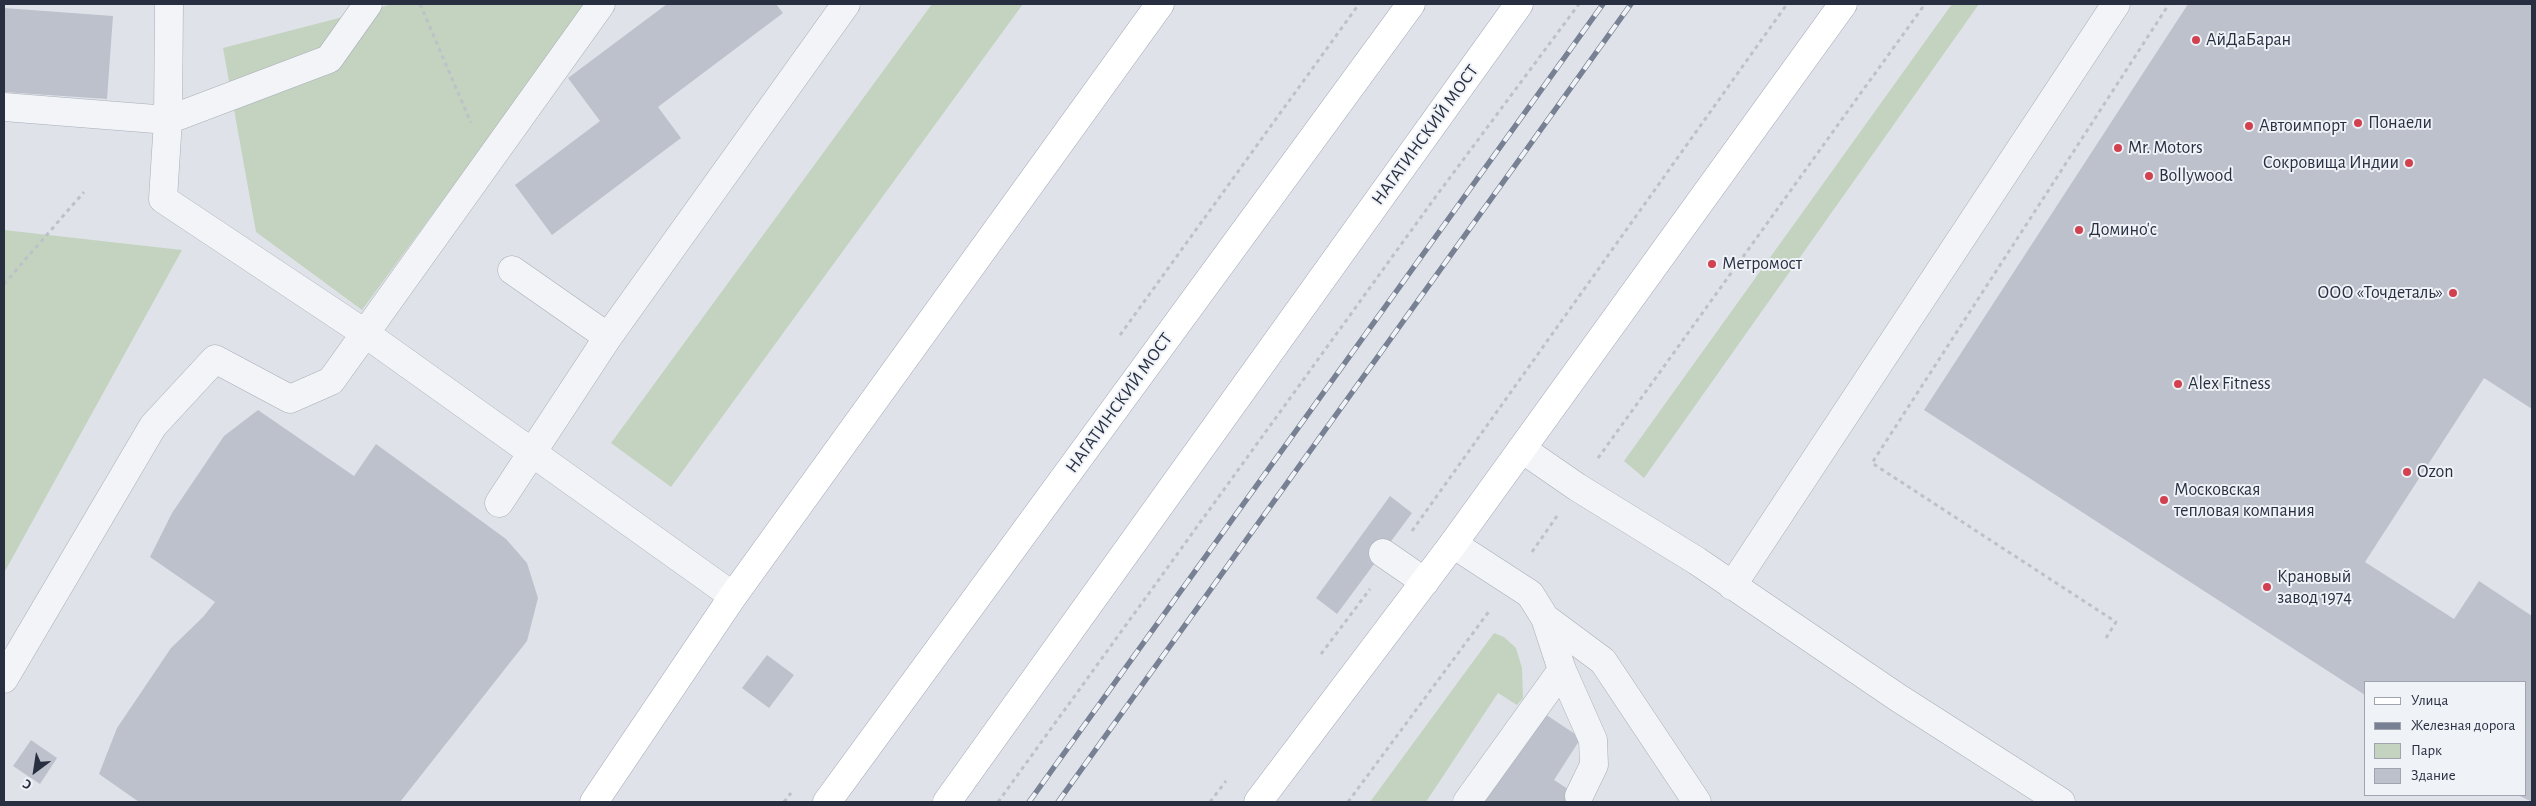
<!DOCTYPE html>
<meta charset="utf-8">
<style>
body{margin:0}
#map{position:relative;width:2536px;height:806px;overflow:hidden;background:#dfe3e9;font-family:"Alegreya Sans",sans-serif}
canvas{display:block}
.frame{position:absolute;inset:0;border:5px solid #282f41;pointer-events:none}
.legend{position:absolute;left:2364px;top:681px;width:162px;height:115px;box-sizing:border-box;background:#eff2f6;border:1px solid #9fa4ae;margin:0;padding:6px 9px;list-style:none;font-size:15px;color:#282f41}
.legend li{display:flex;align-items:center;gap:10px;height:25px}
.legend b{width:25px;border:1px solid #9fa4ae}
.north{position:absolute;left:10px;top:746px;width:50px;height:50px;-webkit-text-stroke:4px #eff2f6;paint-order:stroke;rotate:211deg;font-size:14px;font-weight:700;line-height:20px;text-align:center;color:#282f41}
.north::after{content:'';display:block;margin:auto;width:18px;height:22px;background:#282f41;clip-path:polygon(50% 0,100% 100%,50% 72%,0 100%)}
</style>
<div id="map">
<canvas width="2536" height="806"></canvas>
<div class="frame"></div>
<ul class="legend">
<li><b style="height:6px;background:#fff"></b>Улица</li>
<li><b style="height:6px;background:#788193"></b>Железная дорога</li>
<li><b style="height:14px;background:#c4d3c0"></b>Парк</li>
<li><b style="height:14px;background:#bcc1cc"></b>Здание</li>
</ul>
<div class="north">С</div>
</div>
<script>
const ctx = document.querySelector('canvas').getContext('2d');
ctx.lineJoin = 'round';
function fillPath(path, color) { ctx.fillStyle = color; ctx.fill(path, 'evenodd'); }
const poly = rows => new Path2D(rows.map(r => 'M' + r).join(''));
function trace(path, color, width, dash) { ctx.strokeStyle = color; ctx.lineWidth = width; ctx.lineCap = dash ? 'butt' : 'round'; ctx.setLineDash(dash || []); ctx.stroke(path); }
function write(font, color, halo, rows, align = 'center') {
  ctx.font = font + ' "Alegreya Sans",sans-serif'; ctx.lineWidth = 4; ctx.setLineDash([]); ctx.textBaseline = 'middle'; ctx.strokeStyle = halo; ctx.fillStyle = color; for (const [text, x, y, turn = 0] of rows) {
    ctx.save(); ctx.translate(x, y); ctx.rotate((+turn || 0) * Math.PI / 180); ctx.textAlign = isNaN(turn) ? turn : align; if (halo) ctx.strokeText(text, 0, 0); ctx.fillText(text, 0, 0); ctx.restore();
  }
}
const green = poly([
 [393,4,587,4,362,310,256,232,223,48],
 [932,4,1023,4,671,487,611,443],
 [1952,4,1979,4,1644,478,1624,461],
 [4,230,182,250,4,573],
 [1494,633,1504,637,1516,648,1522,668,1523,698,1517,705,1498,693,1426,802,1370,802]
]);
const building = poly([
 [667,4,776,4,783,13,658,107,681,138,552,235,515,185,600,121,568,78],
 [2188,4,2532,4,2532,409,2484,378,2365,562,2454,619,2479,581,2532,616,2532,802,2518,795,2525,795,2525,682,2365,682,2365,695,1924,410],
 [4,8,113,16,107,99,4,92],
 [258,410,354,476,376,444,506,539,527,563,538,598,527,641,400,802,139,802,99,774,117,728,171,648,203,617,215,602,150,557,172,513,224,436],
 [1390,496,1412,513,1337,614,1316,598],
 [767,655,794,675,769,708,742,688],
 [1539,710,1581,738,1554,780,1588,802,1479,802],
 [31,740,57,758,40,784,13,766]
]);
const path = poly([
 [420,4,471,123],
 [4,284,84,192],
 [1120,335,1359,4],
 [1598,458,1925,4],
 [1412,531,1787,4],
 [1532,552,1557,516],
 [2106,638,2116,622,1872,463,2169,4],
 [1321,654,1370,589],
 [784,802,791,793],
 [998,802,1434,199,1579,4],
 [1210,802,1226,781],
 [1348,802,1490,610]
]);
const minor = poly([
 [169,4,168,120,163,199,366,334,733,596],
 [4,107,168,120,329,59,368,4],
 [512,270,608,337,846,4],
 [1522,449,1577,487,1697,561,1897,697,2061,802],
 [499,503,608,337],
 [1453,544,1530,594,1545,618,1562,670,1467,802],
 [1383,553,1425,582],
 [1732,586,2116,4],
 [1545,618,1603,661,1697,802],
 [1562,670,1593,740,1594,765,1579,796],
 [4,679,153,426,215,359,290,399,331,381,601,4]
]);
const major = poly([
 [594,802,733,596,1160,4],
 [827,802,1411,4],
 [947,802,1519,4],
 [1258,802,1453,544,1843,4]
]);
const rail = poly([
 [1029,802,1603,4],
 [1058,802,1631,4]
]);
const markers = [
 [2196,40,5,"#d2414f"],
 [2358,123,5,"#d2414f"],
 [2249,126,5,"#d2414f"],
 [2118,148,5,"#d2414f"],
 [2409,163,5,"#d2414f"],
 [2149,176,5,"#d2414f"],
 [2079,230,5,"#d2414f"],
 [1712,264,5,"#d2414f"],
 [2453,293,5,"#d2414f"],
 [2178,384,5,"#d2414f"],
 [2407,472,5,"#d2414f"],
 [2164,500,5,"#d2414f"],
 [2267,587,5,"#d2414f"]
];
const poiNames = [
 ["АйДаБаран",2206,40],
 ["Понаели",2368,123],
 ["Автоимпорт",2259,126],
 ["Mr. Motors",2128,148],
 ["Сокровища Индии",2399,163,"right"],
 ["Bollywood",2159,176],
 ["Домино'c",2089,230],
 ["Метромост",1722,264],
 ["ООО «Точдеталь»",2443,293,"right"],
 ["Alex Fitness",2188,384],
 ["Ozon",2417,472],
 ["Московская",2174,490],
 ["тепловая компания",2174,511],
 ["Крановый",2277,577],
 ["завод 1974",2277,598]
];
const streetNames = [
 ["НАГАТИНСКИЙ МОСТ",1425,135,-54],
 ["НАГАТИНСКИЙ МОСТ",1119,403,-54]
];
fillPath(green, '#c4d3c0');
fillPath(building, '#bcc1cc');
trace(minor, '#a8adb7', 29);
trace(major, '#9ea6b5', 29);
trace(path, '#bdc1c8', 3, [4, 4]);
trace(minor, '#f2f4f7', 28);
trace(major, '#fff', 28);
trace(rail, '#788193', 5.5);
trace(rail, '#eff2f6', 4, [11]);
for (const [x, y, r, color] of markers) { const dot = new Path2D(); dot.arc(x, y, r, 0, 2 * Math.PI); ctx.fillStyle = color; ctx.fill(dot); trace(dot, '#eff2f6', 2); }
write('18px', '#282f41', '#eff2f6', poiNames, 'left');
write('18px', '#282f41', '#eff2f6', streetNames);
</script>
